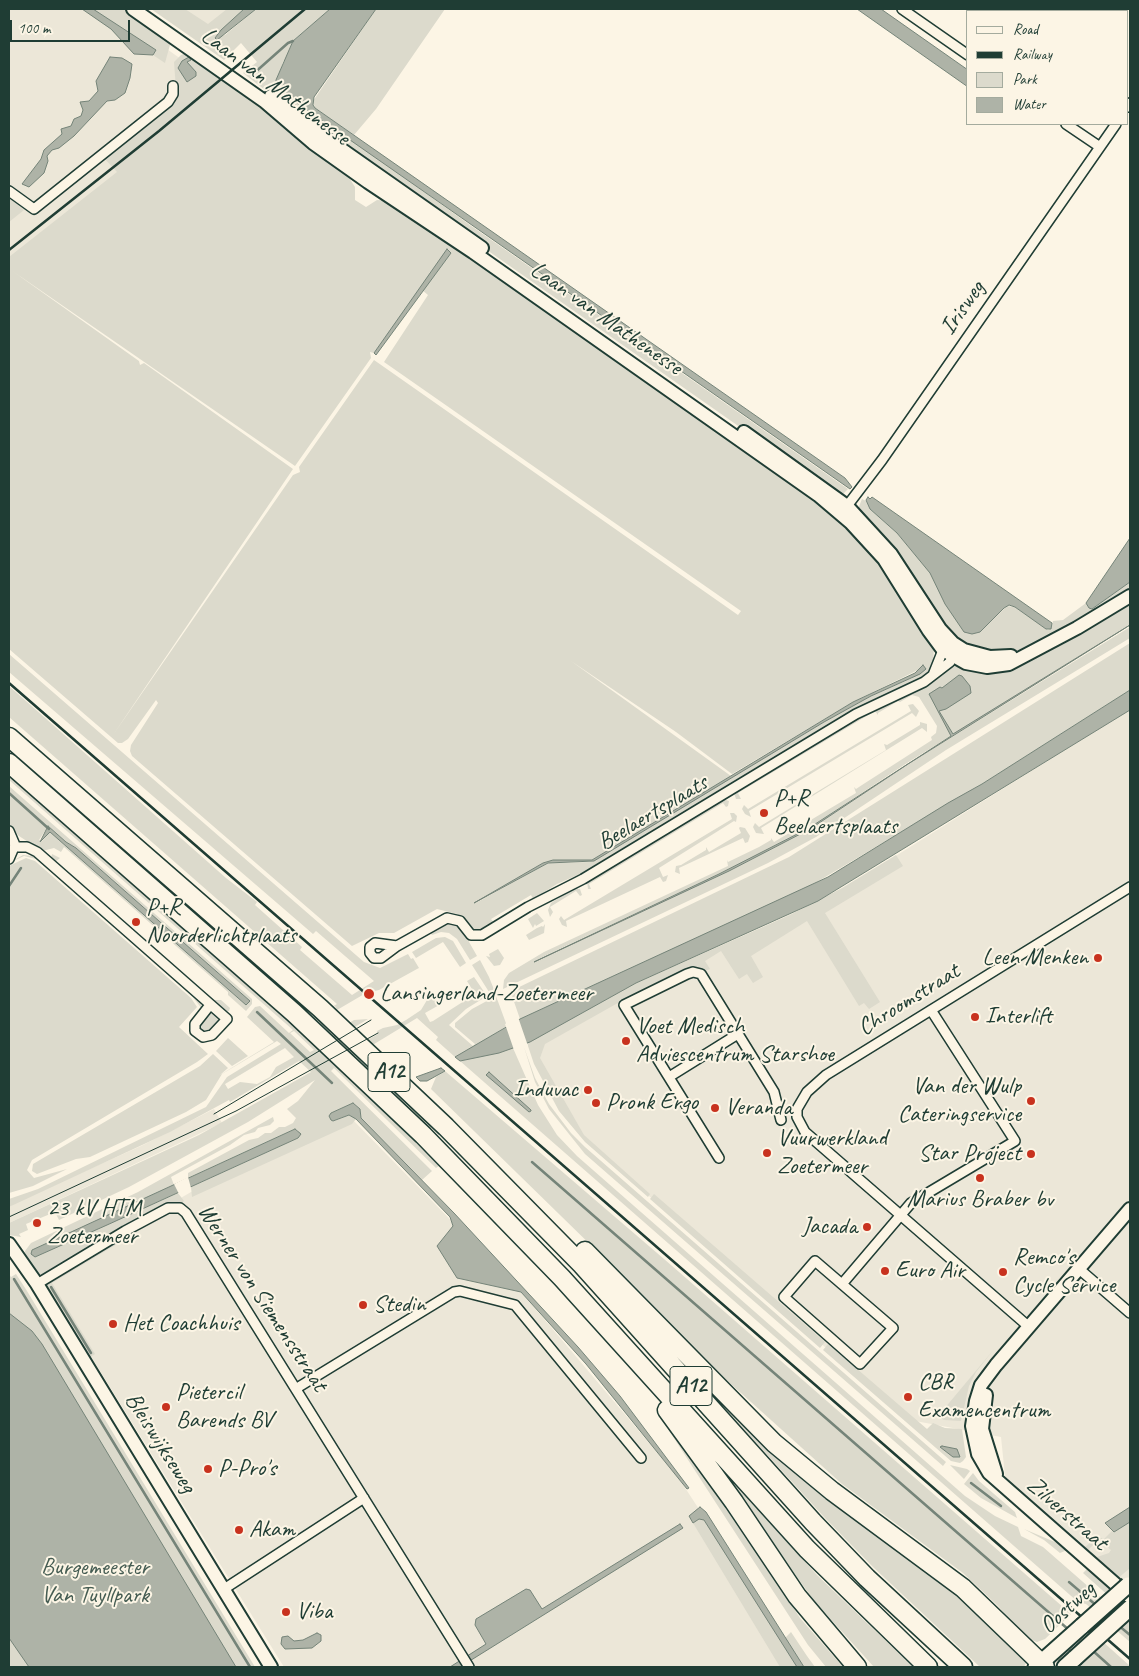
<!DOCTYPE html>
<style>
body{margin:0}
#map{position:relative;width:1139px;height:1676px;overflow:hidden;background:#fcf5e5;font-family:Caveat,sans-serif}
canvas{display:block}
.frame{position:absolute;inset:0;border:10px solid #1f3d34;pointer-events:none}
.legend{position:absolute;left:966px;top:10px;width:162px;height:115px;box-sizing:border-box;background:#fcf5e5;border:1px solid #a4ab9e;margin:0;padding:6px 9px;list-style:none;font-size:15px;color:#1f3d34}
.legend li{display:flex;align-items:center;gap:10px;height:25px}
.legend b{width:25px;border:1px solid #a4ab9e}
.scale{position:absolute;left:10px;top:20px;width:120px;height:22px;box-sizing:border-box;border:2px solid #1f3d34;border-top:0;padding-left:6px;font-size:15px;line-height:18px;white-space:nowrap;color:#1f3d34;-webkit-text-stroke:4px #fcf5e5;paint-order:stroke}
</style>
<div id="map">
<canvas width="1139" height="1676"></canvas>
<div class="frame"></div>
<ul class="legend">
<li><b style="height:6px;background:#fcf5e5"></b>Road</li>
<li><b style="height:6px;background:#1f3d34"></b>Railway</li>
<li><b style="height:14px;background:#dcdacc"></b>Park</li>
<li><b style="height:14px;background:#aeb3a7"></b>Water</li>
</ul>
<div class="scale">100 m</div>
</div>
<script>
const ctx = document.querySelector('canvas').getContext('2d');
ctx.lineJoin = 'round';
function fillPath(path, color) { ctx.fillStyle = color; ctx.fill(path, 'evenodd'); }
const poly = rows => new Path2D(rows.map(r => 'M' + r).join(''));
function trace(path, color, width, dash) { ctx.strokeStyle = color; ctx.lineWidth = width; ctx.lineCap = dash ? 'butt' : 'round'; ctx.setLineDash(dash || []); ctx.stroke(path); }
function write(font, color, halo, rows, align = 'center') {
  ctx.font = font + ' Caveat,sans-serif'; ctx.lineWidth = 4; ctx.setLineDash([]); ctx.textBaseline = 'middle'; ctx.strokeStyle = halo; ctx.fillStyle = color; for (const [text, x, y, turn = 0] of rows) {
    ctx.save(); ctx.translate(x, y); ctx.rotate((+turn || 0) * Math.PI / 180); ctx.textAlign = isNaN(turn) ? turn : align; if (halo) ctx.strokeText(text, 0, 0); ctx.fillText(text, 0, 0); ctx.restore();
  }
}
const built = poly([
 [9,9,111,9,241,102,9,285],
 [170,9,234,9,206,34],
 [1130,709,1130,1586,1105,1566,1005,1476,1001,1437,910,1420,635,1184,581,1133,530,1045,659,977,843,889],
 [214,1109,222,1123,9,1223,9,1207,20,1200,141,1146],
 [350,1117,523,1294,678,1477,802,1667,284,1667,39,1273,145,1219,191,1192]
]);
const green = poly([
 [93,9,128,9,171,41,165,63,153,55,156,50],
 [151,9,185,9,208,24,227,9,244,9,215,38,225,35,256,9,330,9,293,41,287,58,283,62,276,85,470,225,848,489,843,494,824,486,327,138,243,73,257,62,241,43,224,60],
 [376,9,445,9,376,109,354,135,315,108,313,101],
 [188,52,206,63,346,173,355,187,355,200,366,207,377,200,392,201,828,507,867,545,934,646,933,666,930,671,913,683,861,706,582,873,557,884,533,899,531,895,491,919,494,923,483,929,473,929,457,914,437,909,394,933,379,933,352,946,132,756,130,751,131,745,158,703,156,700,128,739,122,743,118,743,9,649,9,257,117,172,104,158,176,89,174,62,181,55],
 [448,250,451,253,422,290,428,295,384,362,741,611,738,615,374,360,299,467,300,472,293,475,113,735,293,469,144,363,140,365,139,361,11,270,295,466,371,358,370,352,374,353],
 [571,661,676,732,732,774,853,702,920,669,912,678,871,696,824,722,589,862,548,863,474,904,543,863,553,860,592,860,731,776],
 [9,198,24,210,9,222],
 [862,499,868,502,870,509,897,533,980,632,1007,606,1015,607,1048,630,1051,628,1053,621,1063,620,1086,603,1092,609,1130,582,1130,591,1022,651,998,655,956,642,858,509],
 [1130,599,1130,625,907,763,809,828,719,874,534,961,729,871,810,829,908,764,1130,627,1130,638,946,750,816,837,768,863,503,989,504,980,509,973,544,952,728,866,727,860,728,862,759,847,771,840,771,838,774,842,856,793,854,787,856,789,862,785,932,740,931,737,936,733,937,726,919,697,912,695,900,702,898,701,878,713,878,715,875,711,738,793,741,799,736,799,734,793,870,710,922,688,954,666,993,669],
 [1130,643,1130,690,982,784,800,892,520,1019,511,993,513,990,789,857],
 [9,654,364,962,380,968,408,954,411,959,413,958,419,968,417,969,379,990,366,993,337,1010,335,1006,298,1028,332,1039,339,1029,354,1020,368,1019,320,1048,332,1060,378,1034,377,1031,383,1028,397,1025,406,1020,421,1010,427,1000,435,994,441,1004,425,1013,430,1022,433,1021,475,994,467,981,474,977,487,996,466,1009,449,1025,473,1046,475,1044,455,1027,455,1023,472,1009,496,996,507,1026,466,1052,455,1057,436,1040,438,1037,417,1018,338,1066,439,1166,436,1168,334,1068,331,1071,432,1171,422,1180,361,1118,360,1109,353,1103,331,1113,334,1121,349,1115,353,1116,356,1119,352,1124,192,1197,191,1187,298,1138,298,1131,295,1129,188,1178,188,1173,249,1140,258,1138,265,1133,271,1133,279,1127,285,1127,293,1123,296,1118,287,1109,298,1101,315,1080,248,1122,129,1187,59,1220,55,1212,26,1224,28,1230,19,1234,21,1237,9,1235,9,1223,199,1135,311,1072,299,1061,230,1102,229,1100,170,1132,9,1207,9,1199,38,1189,206,1107,227,1077,281,1044,277,1041,222,1074,206,1100,186,1112,90,1157,76,1159,37,1174,32,1171,33,1164,200,1066,213,1054,228,1068,220,1075,274,1042,247,1017,255,1007,260,1006,289,1033,293,1030,9,780,9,774,234,970,297,1028,337,1004,9,717,9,686,226,878,257,902,255,905,302,947,300,950,352,995,374,981,316,931,313,934,9,672],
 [294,1031,314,1050,310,1052,290,1033],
 [285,1048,294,1057,276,1067,270,1077,257,1084,240,1082,228,1089,225,1084],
 [913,704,919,711,916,717,912,713,749,811,751,817,745,814,742,809,744,805,748,809,911,711,908,705],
 [920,722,927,724,927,732,922,728,761,828,764,834,756,833,753,827,755,823,759,827,886,750,884,744,887,745,920,725],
 [9,786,252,999,252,1004,246,1011,228,995,228,992,64,847,61,852,54,848,42,851,19,836,9,826],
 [48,826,66,842,76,848,250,1001,246,1005,50,832,42,841,39,840],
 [723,799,729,801,728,806,726,807,723,803,589,884,591,889,588,889,587,881],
 [730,813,734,813,737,816,736,822,734,821,659,868,663,877,668,875,666,881,663,882,660,877,566,921,567,927,562,925,559,919,561,916,564,920,707,834,732,819],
 [740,827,745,828,750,836,748,842,745,843,743,838,679,868,680,874,675,872,676,866,681,865,706,850,706,847,709,852,741,833,739,828],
 [52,854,60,858,55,862,212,1000,221,1000,230,1008,229,1011,226,1012,207,997,51,859],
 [23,855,32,856,38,859,201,1003,202,1009,192,996,36,859,24,856,11,862],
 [896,855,903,866,825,913,880,1002,869,1009,864,1003,859,1006,807,921,751,956,763,977,753,983,747,974,739,979,721,951,705,961,710,969,704,971,697,967,688,970,632,995,545,1044,540,1058,584,1135,650,1194,648,1197,585,1142,559,1111,534,1064,527,1043,636,983,790,915,842,888],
 [26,858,35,861,191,998,197,1007,179,1027,208,1054,197,1062,32,1160,27,1170,34,1178,67,1169,33,1186,9,1193,9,866],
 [575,888,580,889,582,895,580,896,576,891,550,907,553,912,550,917,548,910,551,903],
 [537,913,544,921,536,926,535,924,533,928,528,919],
 [446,922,454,922,460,926,477,956,470,960,457,939,449,933,441,932,432,935,430,932],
 [545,924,544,933,529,940,526,935,537,928,538,930,537,928,542,926,543,927],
 [445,937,453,941,466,963,460,967,443,942,416,958,412,952,436,938],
 [498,949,504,958,500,965,494,966,486,956,490,957,489,954],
 [480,960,489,977,495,992,489,992,472,965],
 [211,1013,218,1017,218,1024,211,1032,205,1033,199,1026,208,1014],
 [228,1038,248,1056,232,1066,216,1051],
 [524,1047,535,1078,549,1104,571,1133,585,1147,946,1462,943,1466,585,1154,549,1109,535,1082],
 [513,1048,538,1105,557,1135,577,1156,965,1496,995,1516,1018,1527,1021,1536,1043,1547,1130,1623,1130,1642,1086,1604,1078,1602,460,1061],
 [445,1071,671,1265,1071,1614,1045,1639,1037,1642,1031,1640,1023,1635,998,1606,963,1573,842,1484,691,1348,603,1257,431,1089,436,1077],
 [273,1117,274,1121,270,1125,258,1128,255,1132,244,1135,230,1145,171,1177,174,1185,31,1251,35,1257,178,1193,184,1201,181,1205,136,1220,42,1275,38,1276,26,1259,25,1251,31,1243,138,1192],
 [654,1194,825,1342,820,1348,650,1199],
 [125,1236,127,1238,52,1283,95,1354,89,1358,46,1286],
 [9,1274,11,1277,16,1274,27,1291,255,1667,9,1667],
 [828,1344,927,1429,933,1423,945,1428,962,1429,966,1457,963,1461,960,1463,951,1461,823,1350],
 [995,1348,976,1372,969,1386,961,1421,944,1420,934,1415,935,1412,939,1415],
 [706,1388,943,1578,1027,1661,1024,1667,980,1667,873,1567,825,1518],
 [672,1428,734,1515,800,1618,843,1667,826,1667,808,1645,668,1429],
 [712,1460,817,1575,913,1667,874,1667,815,1602],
 [950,1465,967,1469,970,1471,964,1479],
 [973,1473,979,1481,1015,1512,1017,1518,981,1498,964,1484],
 [699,1519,704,1520,713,1533,797,1667,780,1667,693,1523],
 [1130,1522,1130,1568,1117,1579,1083,1549,1092,1541,1094,1544,1088,1550,1097,1557,1109,1553,1111,1550,1099,1540,1095,1543,1093,1540,1097,1536,1104,1539,1112,1531,1114,1532],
 [1024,1529,1055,1542,1067,1550,1060,1553,1044,1540],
 [1088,1568,1130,1604,1130,1615,1083,1573],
 [791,1632,807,1656,815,1667,804,1667,785,1638],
 [1102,1641,1130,1666,1130,1667,1077,1667]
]);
const water = poly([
 [82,9,93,9,156,50,153,55,134,54,111,29,82,9],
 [244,9,256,9,217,40,215,38,221,30,244,9],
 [330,9,376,9,314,97,313,105,315,108,845,478,852,487,850,489,277,89,276,80,293,41,330,9],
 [857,9,881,9,968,70,968,87,857,9],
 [110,57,122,58,132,64,130,78,125,93,115,100,107,101,74,136,59,148,52,150,47,156,48,161,44,173,29,187,22,184,41,159,44,150,62,134,61,129,71,126,74,119,81,116,83,110,80,102,89,101,98,91,96,81,110,57],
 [189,57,191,60,187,62,196,72,196,76,187,82,178,68,182,61,189,57],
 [447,249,451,253,376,355,374,353,447,249],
 [868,497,870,499,872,497,1052,623,1051,629,1046,629,1015,607,1009,605,1004,608,980,632,972,634,964,632,945,604,930,573,897,533,870,509,866,500,868,497],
 [1130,538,1130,582,1092,609,1089,608,1086,603,1130,538],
 [1130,625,908,764,810,829,729,871,534,962,719,874,809,828,951,736,929,694,940,687,942,688,959,675,962,676,970,686,971,693,946,709,939,711,953,734,1130,625],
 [923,665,926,669,920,674,871,696,824,722,594,861,548,863,474,903,543,863,553,860,592,860,853,702,915,673,923,665],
 [1130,690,1130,710,818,901,636,983,530,1042,499,1053,460,1061,455,1057,520,1019,828,877,948,803,982,784,1130,690],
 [48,826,66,842,76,848,250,1001,246,1005,50,832,40,842,48,826],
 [441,1068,445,1071,427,1081,420,1081,416,1077,441,1068],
 [489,1072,531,1110,531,1111,529,1112,499,1086,486,1075,489,1072],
 [353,1103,360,1109,361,1118,454,1213,578,1347,620,1396,689,1488,687,1489,586,1364,521,1292,457,1278,437,1246,453,1226,450,1217,356,1119,349,1115,333,1121,331,1120,329,1116,331,1113,353,1103],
 [295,1129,301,1134,298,1138,107,1225,35,1257,31,1254,32,1250,295,1129],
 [9,1313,32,1331,42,1344,236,1667,29,1667,9,1638,9,1313],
 [942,1446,957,1449,960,1457,953,1457,940,1447,942,1446],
 [700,1507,706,1512,804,1667,797,1667,704,1520,699,1519,693,1523,689,1516,700,1507],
 [1130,1507,1130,1522,1114,1532,1105,1523,1130,1507],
 [680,1524,683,1528,460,1667,450,1667,486,1644,475,1625,476,1619,526,1589,530,1590,542,1609,680,1524],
 [317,1633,321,1635,321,1641,312,1648,285,1649,281,1644,282,1637,288,1636,294,1641,303,1640,317,1633]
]);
const pier = poly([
 [518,1017,528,1046,514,1050,505,1024],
 [188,1177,191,1188,179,1194,174,1184]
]);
const stream = poly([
 [252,75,288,43,293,41],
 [9,793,49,829],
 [9,886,21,868],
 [257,1012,332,1083],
 [532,1162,1069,1630],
 [14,1279,250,1667],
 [51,1287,91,1353],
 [971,1483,1001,1506],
 [1069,1582,1097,1606],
 [1118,1625,1130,1635],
 [1092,1650,1111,1667]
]);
const street = poly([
 [902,9,968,55],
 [1128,107,1130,103],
 [1066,124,1100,147],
 [9,191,34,209,168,102,173,94,173,86],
 [844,510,882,460,1116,124],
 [933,675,943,650,948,647],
 [9,831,15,845,9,859],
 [15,847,27,847,37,852,227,1019,212,1035,203,1037,195,1031,195,1024,210,1005],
 [397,946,375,943,370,947,370,953,374,958,381,958,397,946,447,918,460,921,471,935,482,935,528,907,583,879,856,714,924,682,950,662,953,650],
 [669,1077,738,1034],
 [719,1158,624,1005,687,974,693,972,701,974,774,1092,781,1120],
 [815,1261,893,1328,860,1364,784,1297,815,1261],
 [1078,1268,1130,1313],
 [37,1284,125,1231,168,1208,180,1208,186,1213,469,1667],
 [842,1284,911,1203,1015,1141,931,1010],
 [1028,1326,805,1132,797,1117,797,1109,807,1092,826,1075,1130,887],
 [297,1388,454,1292,460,1291,515,1305,641,1458],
 [224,1589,364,1498]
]);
const secondary = poly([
 [133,9,264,101,313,143,368,182,473,252,818,495,851,523,884,559,929,631,943,650,966,663,987,667,1009,664,1077,628,1130,596],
 [271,96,321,135,482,248],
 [744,432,847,506,891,554,940,629,953,643,964,650,990,657,1011,656],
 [1130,1209,996,1365,981,1385,976,1401,972,1426,978,1454,989,1473,1130,1597],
 [9,1244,37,1284,271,1667],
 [986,1395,982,1429,996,1474]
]);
const primary = poly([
 [1036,1667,1082,1626],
 [1065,1667,1075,1658]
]);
const highway = poly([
 [9,737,320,1008,446,1127,582,1265,813,1522,867,1578,963,1667],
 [9,763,294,1013,423,1135,562,1278,807,1549,928,1667],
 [585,1251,774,1443,832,1491,963,1588,1045,1667],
 [667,1410,734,1502,797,1596,857,1667]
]);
const tram = poly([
 [214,1114,371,1020],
 [9,1217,236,1111,378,1033]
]);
const rail = poly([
 [9,250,159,131,305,9],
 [9,683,1130,1659]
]);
const primaryBridge = poly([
 [1082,1626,1128,1585],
 [1075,1658,1130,1608]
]);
const markers = [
 [764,813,5,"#c8321e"],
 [136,922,5,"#c8321e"],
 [1098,958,5,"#c8321e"],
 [369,994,6,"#c8321e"],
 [975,1017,5,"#c8321e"],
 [626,1041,5,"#c8321e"],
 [588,1090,5,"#c8321e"],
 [1031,1101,5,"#c8321e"],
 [596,1103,5,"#c8321e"],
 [715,1108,5,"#c8321e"],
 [767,1153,5,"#c8321e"],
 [1031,1154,5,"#c8321e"],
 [980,1178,5,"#c8321e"],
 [37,1223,5,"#c8321e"],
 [867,1227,5,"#c8321e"],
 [885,1271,5,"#c8321e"],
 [1003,1272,5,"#c8321e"],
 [363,1305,5,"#c8321e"],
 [113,1324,5,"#c8321e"],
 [908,1397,5,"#c8321e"],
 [166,1407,5,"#c8321e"],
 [208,1469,5,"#c8321e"],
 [239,1530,5,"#c8321e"],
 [286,1612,5,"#c8321e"]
];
const shields = [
 [389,1072,42],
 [691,1386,42]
];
const shieldNames = [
 ["A12",389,1072],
 ["A12",691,1386]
];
const streetNames = [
 ["Laan van Mathenesse",275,87,37],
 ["Irisweg",963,308,-55],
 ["Laan van Mathenesse",606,319,35],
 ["Beelaertsplaats",653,813,-31],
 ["Chroomstraat",909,1000,-32],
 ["Werner von Siemensstraat",262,1298,57],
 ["Bleiswijkseweg",160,1443,58],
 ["Zilverstraat",1067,1514,41],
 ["Oostweg",1068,1608,-42]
];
const poiNames = [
 ["P+R",774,799],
 ["Beelaertsplaats",774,827],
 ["P+R",146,908],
 ["Noorderlichtplaats",146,936],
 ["Leen Menken",1088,958,"right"],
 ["Lansingerland-Zoetermeer",380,994],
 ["Interlift",985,1017],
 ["Voet Medisch",636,1027],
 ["Adviescentrum Starshoe",636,1055],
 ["Van der Wulp",1021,1087,"right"],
 ["Cateringservice",1021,1115,"right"],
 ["Induvac",578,1090,"right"],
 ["Pronk Ergo",606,1103],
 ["Veranda",725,1108],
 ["Vuurwerkland",777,1139],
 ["Zoetermeer",777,1167],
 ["Star Project",1021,1154,"right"],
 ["Marius Braber bv",980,1200,"center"],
 ["23 kV HTM",47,1209],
 ["Zoetermeer",47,1237],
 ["Jacada",857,1227,"right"],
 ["Remco's",1013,1258],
 ["Cycle Service",1013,1286],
 ["Euro Air",895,1271],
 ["Stedin",373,1305],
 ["Het Coachhuis",123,1324],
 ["CBR",918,1383],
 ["Examencentrum",918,1411],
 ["Pietercil",176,1393],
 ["Barends BV",176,1421],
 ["P-Pro's",218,1469],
 ["Akam",249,1530],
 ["Viba",296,1612]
];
const parkNames = [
 ["Burgemeester",95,1568],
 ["Van Tuyllpark",95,1596]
];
fillPath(built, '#ece7d8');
fillPath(green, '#dcdacc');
fillPath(water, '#aeb3a7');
trace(water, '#758479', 1);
fillPath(pier, '#fcf5e5');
trace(stream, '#758479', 2.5);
trace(street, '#1f3d34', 12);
trace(secondary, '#1f3d34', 16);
trace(primary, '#1f3d34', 19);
trace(highway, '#1f3d34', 21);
trace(street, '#fcf5e5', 9);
trace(secondary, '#fcf5e5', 12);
trace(primary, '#fcf5e5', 15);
trace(highway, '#fcf5e5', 18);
trace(tram, '#1f3d34', 1);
trace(rail, '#1f3d34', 2.5);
trace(primaryBridge, '#1f3d34', 19, []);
trace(primaryBridge, '#fcf5e5', 15);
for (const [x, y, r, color] of markers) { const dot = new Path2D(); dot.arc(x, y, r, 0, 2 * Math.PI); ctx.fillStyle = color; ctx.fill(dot); trace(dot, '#fcf5e5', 2); }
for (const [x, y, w] of shields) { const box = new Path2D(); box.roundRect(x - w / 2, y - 19.5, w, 39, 4); ctx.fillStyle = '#fcf5e5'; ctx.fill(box); trace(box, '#1f3d34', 1); }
write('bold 22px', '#1f3d34', null, shieldNames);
write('24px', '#1f3d34', '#fcf5e5', streetNames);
write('24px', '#1f3d34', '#fcf5e5', poiNames, 'left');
write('24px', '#455c52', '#fcf5e5', parkNames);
</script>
